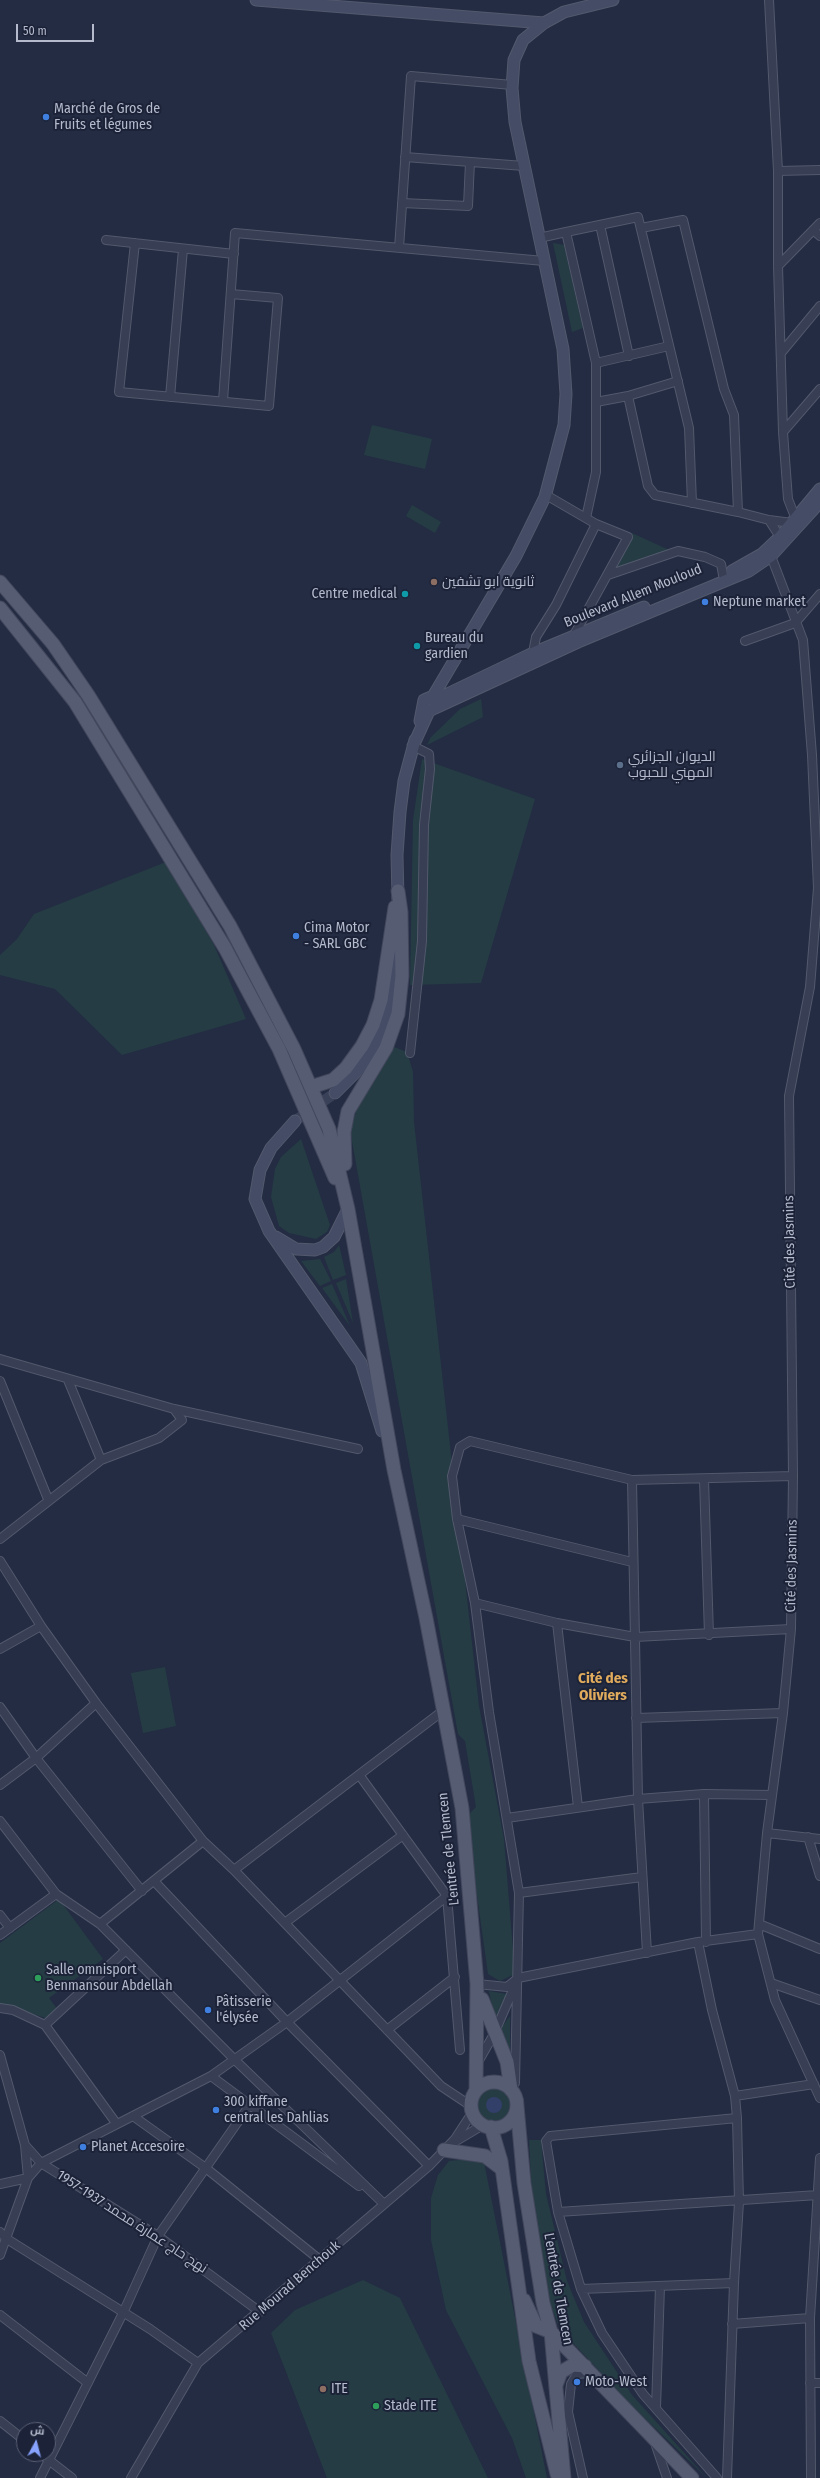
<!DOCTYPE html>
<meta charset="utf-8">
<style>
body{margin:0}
#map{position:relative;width:820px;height:2478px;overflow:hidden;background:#232c43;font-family:"Fira Sans Condensed",Cairo,sans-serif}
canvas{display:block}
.north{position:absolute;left:16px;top:2422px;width:40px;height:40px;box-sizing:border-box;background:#1c2338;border:1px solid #595f74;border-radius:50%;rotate:7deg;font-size:11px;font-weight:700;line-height:16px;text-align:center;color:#b5bacd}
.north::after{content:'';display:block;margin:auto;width:14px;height:18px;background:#87a2ff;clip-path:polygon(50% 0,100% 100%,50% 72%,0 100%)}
.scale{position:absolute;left:16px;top:24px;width:78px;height:18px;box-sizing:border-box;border:2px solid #b5bacd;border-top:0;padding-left:5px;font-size:12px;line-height:14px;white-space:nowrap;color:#b5bacd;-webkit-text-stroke:3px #1c2338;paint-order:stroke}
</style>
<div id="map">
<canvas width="820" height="2478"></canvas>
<div class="north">ش</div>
<div class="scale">50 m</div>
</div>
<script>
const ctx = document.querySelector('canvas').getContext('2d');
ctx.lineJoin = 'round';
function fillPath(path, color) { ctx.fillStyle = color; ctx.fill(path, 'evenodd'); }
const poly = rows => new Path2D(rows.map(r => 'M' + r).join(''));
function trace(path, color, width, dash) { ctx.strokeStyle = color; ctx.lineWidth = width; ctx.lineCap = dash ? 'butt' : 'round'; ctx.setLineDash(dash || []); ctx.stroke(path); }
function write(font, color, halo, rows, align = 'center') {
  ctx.font = font + ' "Fira Sans Condensed",Cairo,sans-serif'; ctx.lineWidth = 4; ctx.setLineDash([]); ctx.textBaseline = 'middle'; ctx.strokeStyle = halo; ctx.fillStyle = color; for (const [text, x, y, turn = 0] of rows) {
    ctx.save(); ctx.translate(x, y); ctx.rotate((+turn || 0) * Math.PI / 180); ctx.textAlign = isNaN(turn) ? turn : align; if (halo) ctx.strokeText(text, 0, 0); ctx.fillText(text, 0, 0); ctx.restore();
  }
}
const green = poly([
 [553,243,564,245,583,328,572,332],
 [372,425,432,439,425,469,364,455],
 [412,505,441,522,435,533,406,516],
 [632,533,669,550,617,568],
 [481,699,483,717,427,745,431,737,460,709],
 [422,759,535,799,481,983,410,985,413,820],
 [166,862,214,945,246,1019,122,1055,55,989,0,975,0,955,17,939,34,914],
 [394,1047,407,1052,413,1072,414,1122,479,1706,504,1839,515,1974,500,1981,488,1974,466,1817,476,1807,465,1741,458,1734,350,1130,358,1106],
 [301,1139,330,1225,327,1232,316,1239,289,1233,279,1226,271,1197,275,1169,281,1157],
 [339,1245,346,1275,333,1280,324,1257,334,1252],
 [320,1259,331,1281,320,1286,301,1261],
 [346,1279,353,1323,336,1283],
 [332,1284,350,1326,322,1288],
 [165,1667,176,1726,143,1733,131,1673],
 [59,1899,103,1959,49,1998,58,2010,46,2018,0,2005,0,1943],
 [489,1991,507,1994,496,2016,494,2016],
 [510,2016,510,2052,498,2032],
 '477 2105a17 17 0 1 1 34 0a17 17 0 1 1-34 0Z',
 [529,2140,541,2140,546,2194,567,2281,584,2322,632,2395,707,2478,629,2403,560,2329,546,2294,531,2180],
 [469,2159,484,2162,547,2478,526,2478,512,2438,446,2310,431,2240,431,2198,438,2175,449,2161],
 [363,2280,400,2298,488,2478,327,2478,271,2333,295,2310]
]);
const water = poly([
 '486 2105a8 8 0 1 1 16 0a8 8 0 1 1-16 0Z'
]);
const secondaryTunnel = poly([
 [295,1121,335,1093]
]);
const minor = poly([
 [769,0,778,171,778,266,783,432,788,499,795,517],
 [405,157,524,166],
 [778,171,820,170],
 [402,203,468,206,470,162],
 [600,225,629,356],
 [641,228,683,220,724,389,734,415,738,512],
 [813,230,820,236],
 [539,238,566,232],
 [106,240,234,254],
 [135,243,119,392,269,406,278,298,231,294],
 [399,248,411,76,512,85],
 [778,266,820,223],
 [781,353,820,306],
 [596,363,669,346],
 [628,396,648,486,655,495,738,512,769,520,792,523],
 [170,397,183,249],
 [223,401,235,233,544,261],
 [596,402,628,396,678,381],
 [783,432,820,389],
 [546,495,596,524,628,537,574,635],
 [586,518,596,472,596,363,566,232,638,217,689,428,692,503],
 [769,520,780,537],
 [771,556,803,640,812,755,818,888,810,987,789,1096,793,1476,791,1629,783,1713,767,1833,758,1934,775,2000,820,2098],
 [608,575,678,551,705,557,721,564,723,575],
 [745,641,795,623,820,594],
 [533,653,536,637,556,605,596,524],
 [410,1053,422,941,424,825,430,769,429,754,413,746],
 [0,1359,174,1409,358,1449],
 [68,1380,101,1460],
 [0,1381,48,1499],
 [704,1479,709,1635],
 [632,1480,638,1799,647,1953],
 [457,1519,632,1562],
 [0,1539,101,1460,159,1438,182,1420,174,1409],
 [0,1561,41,1626,96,1703,203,1841,234,1870,444,1710],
 [475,1603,557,1623,635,1637,791,1629],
 [557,1623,578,1807],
 [0,1649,41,1626],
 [0,1707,36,1758,142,1891],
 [636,1718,783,1713],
 [360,1776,447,1896,460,2050],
 [0,1785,36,1758,96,1703],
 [704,1794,706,1942],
 [507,1818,638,1799,704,1794,772,1795],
 [0,1821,56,1894,100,1924,235,2060,384,2204],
 [767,1833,820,1839],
 [808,1837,820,1876],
 [234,1870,441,2086,471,2106],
 [155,1882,287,2022,429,2166],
 [519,1893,642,1877],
 [0,1915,10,1928],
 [286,1922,403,1835],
 [100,1924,203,1841],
 [759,1924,820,1949],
 [0,1935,56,1894],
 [698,1942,712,2010,735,2096,737,2118],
 [771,1983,820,2000],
 [477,1984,507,1987,518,1978,698,1942,758,1934],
 [0,2008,13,2010,45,2025,116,2123],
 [45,2025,126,1950],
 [387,2030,455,1977],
 [0,2055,25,2145,41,2163,158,2236,260,2312],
 [478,2062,494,2034,516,1983],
 [211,2076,359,2186],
 [515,2083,519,1893,489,1712,475,1603,457,1519,452,1476,460,1447,470,1441,632,1480,793,1476],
 [735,2096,814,2084],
 [133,2116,207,2169,320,2260],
 [456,2141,483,2125],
 [0,2184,28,2178,41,2163,211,2076,287,2022,447,1896],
 [558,2212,818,2195],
 [0,2232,7,2239,150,2329,198,2363],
 [0,2255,28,2178,25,2145],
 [581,2289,734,2283],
 [0,2315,88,2383],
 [732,2324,810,2318],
 [810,2383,820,2383],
 [656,2408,660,2286],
 [0,2421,24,2440],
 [655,2443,667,2478],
 [41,2454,72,2478],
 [40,2478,123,2313,158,2236,249,2106],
 [131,2478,198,2363,429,2166,455,2139,472,2113],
 [583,2478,568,2412,571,2384,577,2374,591,2373],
 [717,2478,643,2394,602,2333,581,2289,558,2212,546,2141,550,2136,737,2118,739,2202,734,2283,727,2478],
 [811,2478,810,2318,820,2158]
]);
const secondary = poly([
 [256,0,544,23],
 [732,571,762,554,780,537,820,489],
 [432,698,516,556,545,497,564,425,566,394,563,349,515,122,512,88,514,60,523,40,544,23,564,12,613,0],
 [435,700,533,653,644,607],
 [420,721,424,700,431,697,436,702],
 [413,746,429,711,435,708,578,642,749,571,771,556,820,502],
 [398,899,397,855,400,812,404,781,415,740],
 [335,1093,362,1066,381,1034,391,995,396,942],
 [295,1121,271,1148,260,1170,255,1199,269,1231,361,1363,382,1431],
 [276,1237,296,1249,315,1250,323,1247,334,1237,348,1209]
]);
const primary = poly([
 [0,582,53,644,88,695,230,926,294,1049,329,1129,348,1209,394,1470,426,1618,462,1808,477,1984,476,2090],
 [0,608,75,702,225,948,279,1049,335,1178],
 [311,1087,333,1080,346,1068,362,1046,373,1025,381,1000,395,907],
 [345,1164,344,1132,348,1111,386,1048,398,1014,402,976,401,912,398,891],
 [482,1999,507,2062,511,2090],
 '471 2105a23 23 0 1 1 46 0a23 23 0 1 1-46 0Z',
 [517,2106,524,2183,543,2303,551,2332,564,2478],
 [491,2127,501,2161,529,2361,557,2474],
 [444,2150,485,2156,502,2169],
 [524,2300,536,2326,551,2332,692,2478],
 [556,2385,561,2372,573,2365,585,2366]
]);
const markers = [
 [46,117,4,"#3f7fe0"],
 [434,582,4,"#8d6e63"],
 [405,594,4,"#0f9aa8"],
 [705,602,4,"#3f7fe0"],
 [417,646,4,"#0f9aa8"],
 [620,765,4,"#5c6f8a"],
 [296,936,4,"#3f7fe0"],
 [38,1978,4,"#2e9e5b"],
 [208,2010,4,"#3f7fe0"],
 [216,2110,4,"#3f7fe0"],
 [83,2147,4,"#3f7fe0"],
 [577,2382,4,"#3f7fe0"],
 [323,2389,4,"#8d6e63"],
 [376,2406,4,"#2e9e5b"]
];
const poiNames = [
 ["Marché de Gros de",54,109],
 ["Fruits et légumes",54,125],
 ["ثانوية ابو تشفين",442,582],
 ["Centre medical",397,594,"right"],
 ["Neptune market",713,602],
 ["Bureau du",425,638],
 ["gardien",425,654],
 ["الديوان الجزائري",628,757],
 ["المهني للحبوب",628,773],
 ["Cima Motor",304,928],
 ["- SARL GBC",304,944],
 ["Salle omnisport",46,1970],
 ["Benmansour Abdellah",46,1986],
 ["Pâtisserie",216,2002],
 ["l'élysée",216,2018],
 ["300 kiffane",224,2102],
 ["central les Dahlias",224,2118],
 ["Planet Accesoire",91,2147],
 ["Moto-West",585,2382],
 ["ITE",331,2389],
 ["Stade ITE",384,2406]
];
const streetNames = [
 ["Boulevard Allem Mouloud",633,596,-22],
 ["Cité des Jasmins",790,1242,-91],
 ["Cité des Jasmins",792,1566,-89],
 ["L'entrée de Tlemcen",449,1849,-96],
 ["نهج حاج عمارة محمد 1937-1957",132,2222,33],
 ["Rue Mourad Benchouk",290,2286,-41],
 ["L'entrée de Tlemcen",558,2289,80]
];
const neighbourhoodNames = [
 ["Cité des",603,1679],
 ["Oliviers",603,1696]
];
fillPath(green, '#253c44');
fillPath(water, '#323f68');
trace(secondaryTunnel, '#394158', 11, [11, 5.5]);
trace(minor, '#53596d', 10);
trace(secondary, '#53596d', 13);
trace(primary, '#42475c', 15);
trace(minor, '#383e53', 8);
trace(secondary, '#454c66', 11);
trace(primary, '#565d73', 13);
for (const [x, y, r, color] of markers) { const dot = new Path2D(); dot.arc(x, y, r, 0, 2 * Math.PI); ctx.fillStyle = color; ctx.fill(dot); trace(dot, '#1c2338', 1.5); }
write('14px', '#b5bacd', '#1c2338', poiNames, 'left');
write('14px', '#b5bacd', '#1c2338', streetNames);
write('bold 15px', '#e0ab5c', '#1c2338', neighbourhoodNames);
</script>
